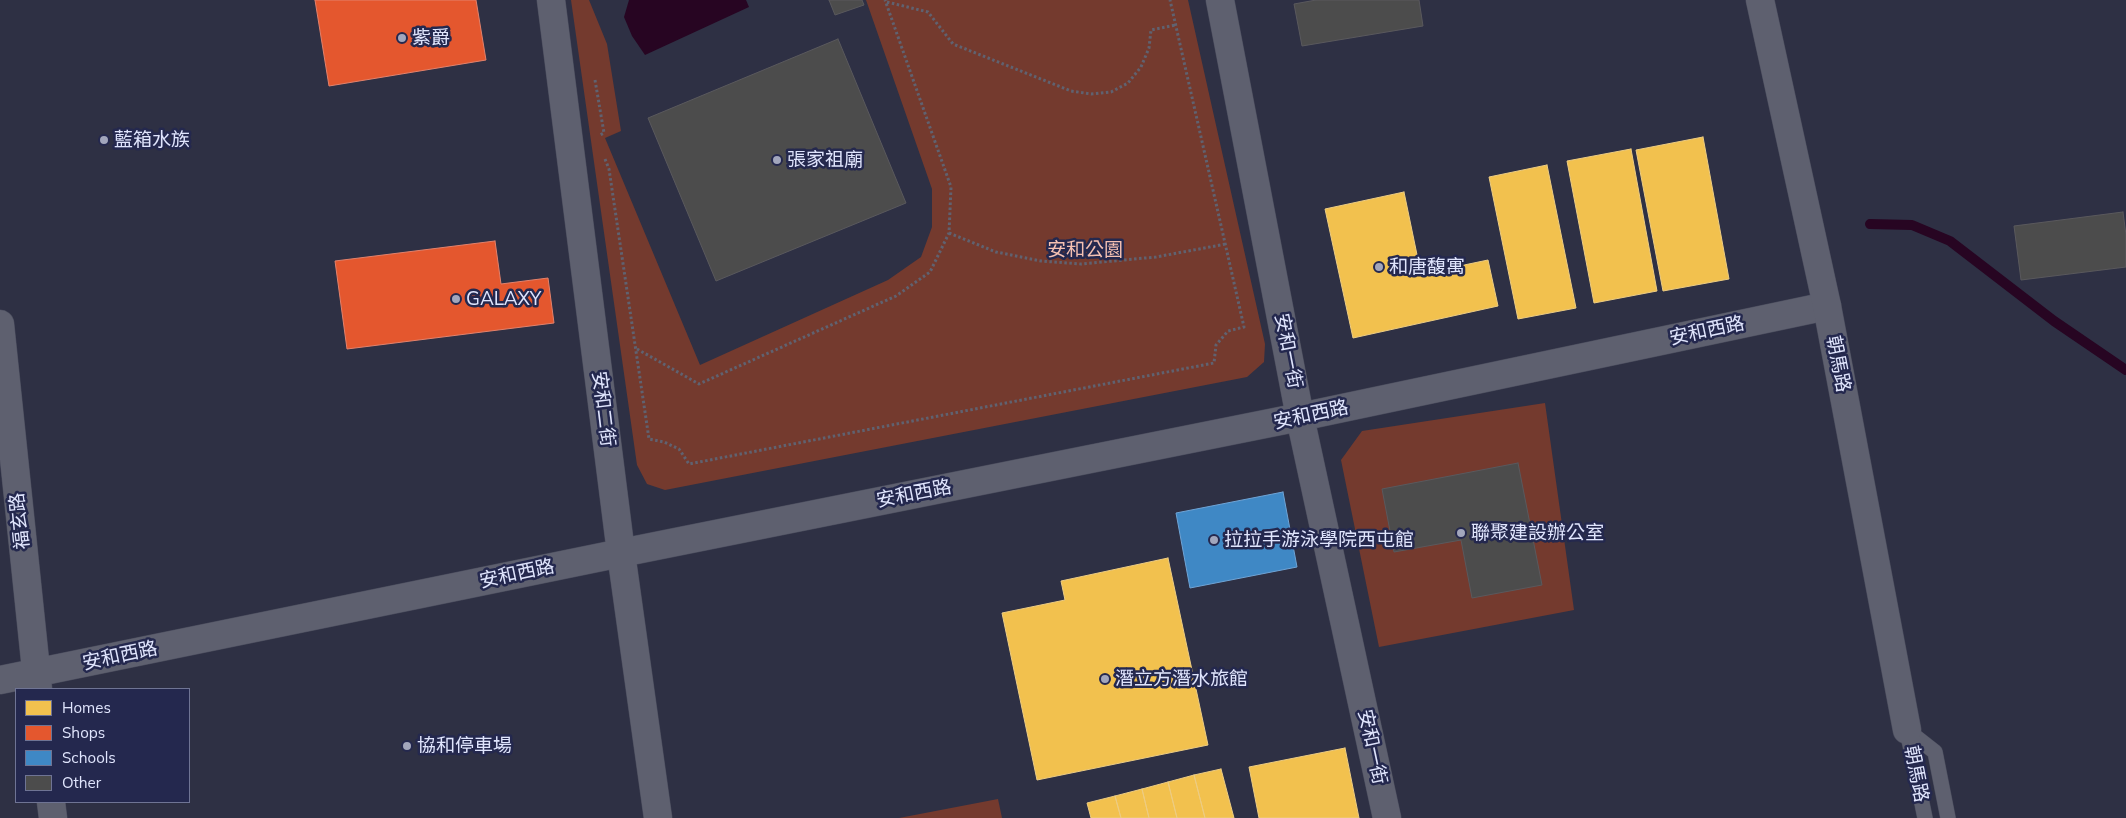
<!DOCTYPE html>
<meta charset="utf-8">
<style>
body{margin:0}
#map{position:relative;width:2126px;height:818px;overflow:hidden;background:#2e3044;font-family:Mulish,sans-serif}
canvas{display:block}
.legend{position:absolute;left:15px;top:688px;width:175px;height:115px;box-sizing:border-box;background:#24284e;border:1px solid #6f7494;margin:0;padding:6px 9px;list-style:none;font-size:15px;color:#e0e5fd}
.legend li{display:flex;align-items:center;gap:10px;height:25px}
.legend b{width:25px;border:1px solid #6f7494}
</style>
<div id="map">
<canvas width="2126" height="818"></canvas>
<ul class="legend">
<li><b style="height:14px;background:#f2c14e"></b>Homes</li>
<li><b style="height:14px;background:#e4572e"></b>Shops</li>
<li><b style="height:14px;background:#3f88c5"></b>Schools</li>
<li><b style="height:14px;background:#4c4c4c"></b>Other</li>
</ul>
</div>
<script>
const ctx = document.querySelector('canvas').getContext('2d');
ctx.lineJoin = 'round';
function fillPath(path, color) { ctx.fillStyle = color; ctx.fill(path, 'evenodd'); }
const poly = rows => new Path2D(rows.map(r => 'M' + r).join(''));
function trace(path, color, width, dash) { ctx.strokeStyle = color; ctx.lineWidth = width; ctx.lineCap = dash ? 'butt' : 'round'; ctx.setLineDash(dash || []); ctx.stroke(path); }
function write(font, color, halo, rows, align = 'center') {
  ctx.font = font + ' Mulish,"Noto Sans TC",sans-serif'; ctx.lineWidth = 5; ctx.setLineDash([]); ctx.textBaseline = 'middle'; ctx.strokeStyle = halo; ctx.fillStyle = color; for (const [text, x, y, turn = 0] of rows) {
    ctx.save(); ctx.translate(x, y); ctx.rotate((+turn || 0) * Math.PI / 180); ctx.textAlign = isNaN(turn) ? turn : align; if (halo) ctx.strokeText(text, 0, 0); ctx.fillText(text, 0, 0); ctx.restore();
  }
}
const green = poly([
 [571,0,589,0,607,44,621,131,605,138,700,365,888,280,921,257,932,227,932,189,866,0,1188,0,1265,344,1264,362,1247,377,665,490,647,484,637,465],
 [1545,403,1574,610,1379,647,1341,460,1362,431],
 [998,799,1002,818,899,818]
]);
const water = poly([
 [629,0,746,0,749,7,645,55,632,36,624,17]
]);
const homes = poly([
 [1703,137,1729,279,1663,291,1636,150,1703,137],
 [1631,149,1657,291,1594,303,1567,161,1631,149],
 [1547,165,1576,308,1518,319,1489,177,1547,165],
 [1404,192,1421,274,1488,260,1498,306,1353,338,1325,209,1404,192],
 [1168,558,1208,745,1037,780,1002,613,1065,600,1061,581,1168,558],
 [1345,748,1359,818,1259,818,1249,767,1345,748],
 [1221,769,1234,818,1205,818,1194,775,1221,769],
 [1194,775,1205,818,1177,818,1168,782,1194,775],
 [1168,782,1177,818,1149,818,1142,789,1168,782],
 [1142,789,1149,818,1121,818,1115,796,1142,789],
 [1115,796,1121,818,1091,818,1087,803,1115,796]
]);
const shops = poly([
 [315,0,476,0,486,60,329,86,315,0],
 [495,241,501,284,548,278,554,323,347,349,335,261,495,241]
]);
const schools = poly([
 [1283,492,1297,567,1190,588,1176,513,1283,492]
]);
const stream = poly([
 [1870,224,1912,225,1950,241,2054,321,2126,370]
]);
const building = poly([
 [829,0,862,0,864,5,835,15,829,0],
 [1316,0,1419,0,1423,26,1302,46,1294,4,1316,0],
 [838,39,906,203,716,281,648,118,838,39],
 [2123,212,2126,235,2126,267,2021,280,2014,226,2123,212],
 [1518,463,1542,585,1472,598,1461,540,1394,552,1382,489,1518,463]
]);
const path = poly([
 [887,2,928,12,953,44,1071,91,1091,94,1111,92,1128,83,1141,67,1149,48,1151,30,1176,25],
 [595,80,604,133,600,135],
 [605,159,609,169,649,439,664,442,679,449,689,464,1214,363,1216,345,1228,331,1244,327,1170,0],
 [949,233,996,252,1041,261,1081,264,1156,257,1226,244],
 [637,349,699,384,896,296,930,272,949,233,951,187,885,0]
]);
const service = poly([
 [1907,730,1935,752,1948,818],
 [1907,730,1925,818]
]);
const minor = poly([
 [551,0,621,553,658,818],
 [1220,0,1300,417,1387,818],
 [0,324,38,689],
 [0,680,621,553,1300,417,1827,306],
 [51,802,53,818]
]);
const tertiary = poly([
 [1760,0,1827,306,1907,730]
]);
const markers = [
 [402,38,5,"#a2a6bc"],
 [104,140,5,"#a2a6bc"],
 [777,160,5,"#a2a6bc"],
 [1379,267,5,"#a2a6bc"],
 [456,299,5,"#a2a6bc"],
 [1461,533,5,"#a2a6bc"],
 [1214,540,5,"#a2a6bc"],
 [1105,679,5,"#a2a6bc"],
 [407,746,5,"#a2a6bc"]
];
const poiNames = [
 ["紫爵",412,38],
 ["藍箱水族",114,140],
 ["張家祖廟",787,160],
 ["和唐馥寓",1389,267],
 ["GALAXY",466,299],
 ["聯聚建設辦公室",1471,533],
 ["拉拉手游泳學院西屯館",1224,540],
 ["潛立方潛水旅館",1115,679],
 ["協和停車場",417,746]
];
const parkNames = [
 ["安和公園",1085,250]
];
const streetNames = [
 ["安和西路",1707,331,-12],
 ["安和一街",1288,351,79],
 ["朝馬路",1838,364,79],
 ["安和二街",603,409,83],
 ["安和西路",1311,415,-12],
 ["安和西路",914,494,-11],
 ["福玄路",20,521,-96],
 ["安和西路",517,574,-12],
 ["安和西路",120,656,-12],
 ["安和一街",1372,747,78],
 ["朝馬路",1916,774,79]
];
fillPath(green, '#743a2e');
fillPath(water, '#270522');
fillPath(homes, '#f2c14e');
trace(homes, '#edcc82', 1);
fillPath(shops, '#e4572e');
trace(shops, '#e3826c', 1);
fillPath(schools, '#3f88c5');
trace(schools, '#6fa4d6', 1);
trace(stream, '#270522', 10);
fillPath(building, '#4c4c4c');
trace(building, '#5a595d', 1);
trace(service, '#494b5c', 16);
trace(minor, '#494b5c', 29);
trace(tertiary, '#494b5c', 29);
trace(path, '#606270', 3, [2.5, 2.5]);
trace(service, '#5e606f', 15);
trace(minor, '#5e606f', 28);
trace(tertiary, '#5e606f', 28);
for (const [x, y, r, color] of markers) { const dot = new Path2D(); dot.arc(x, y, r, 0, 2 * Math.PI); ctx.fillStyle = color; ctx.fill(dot); trace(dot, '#24284e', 2); }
write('19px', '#e0e5fd', '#24284e', poiNames, 'left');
write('19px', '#f5c1b2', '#24284e', parkNames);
write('19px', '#e0e5fd', '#24284e', streetNames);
</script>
